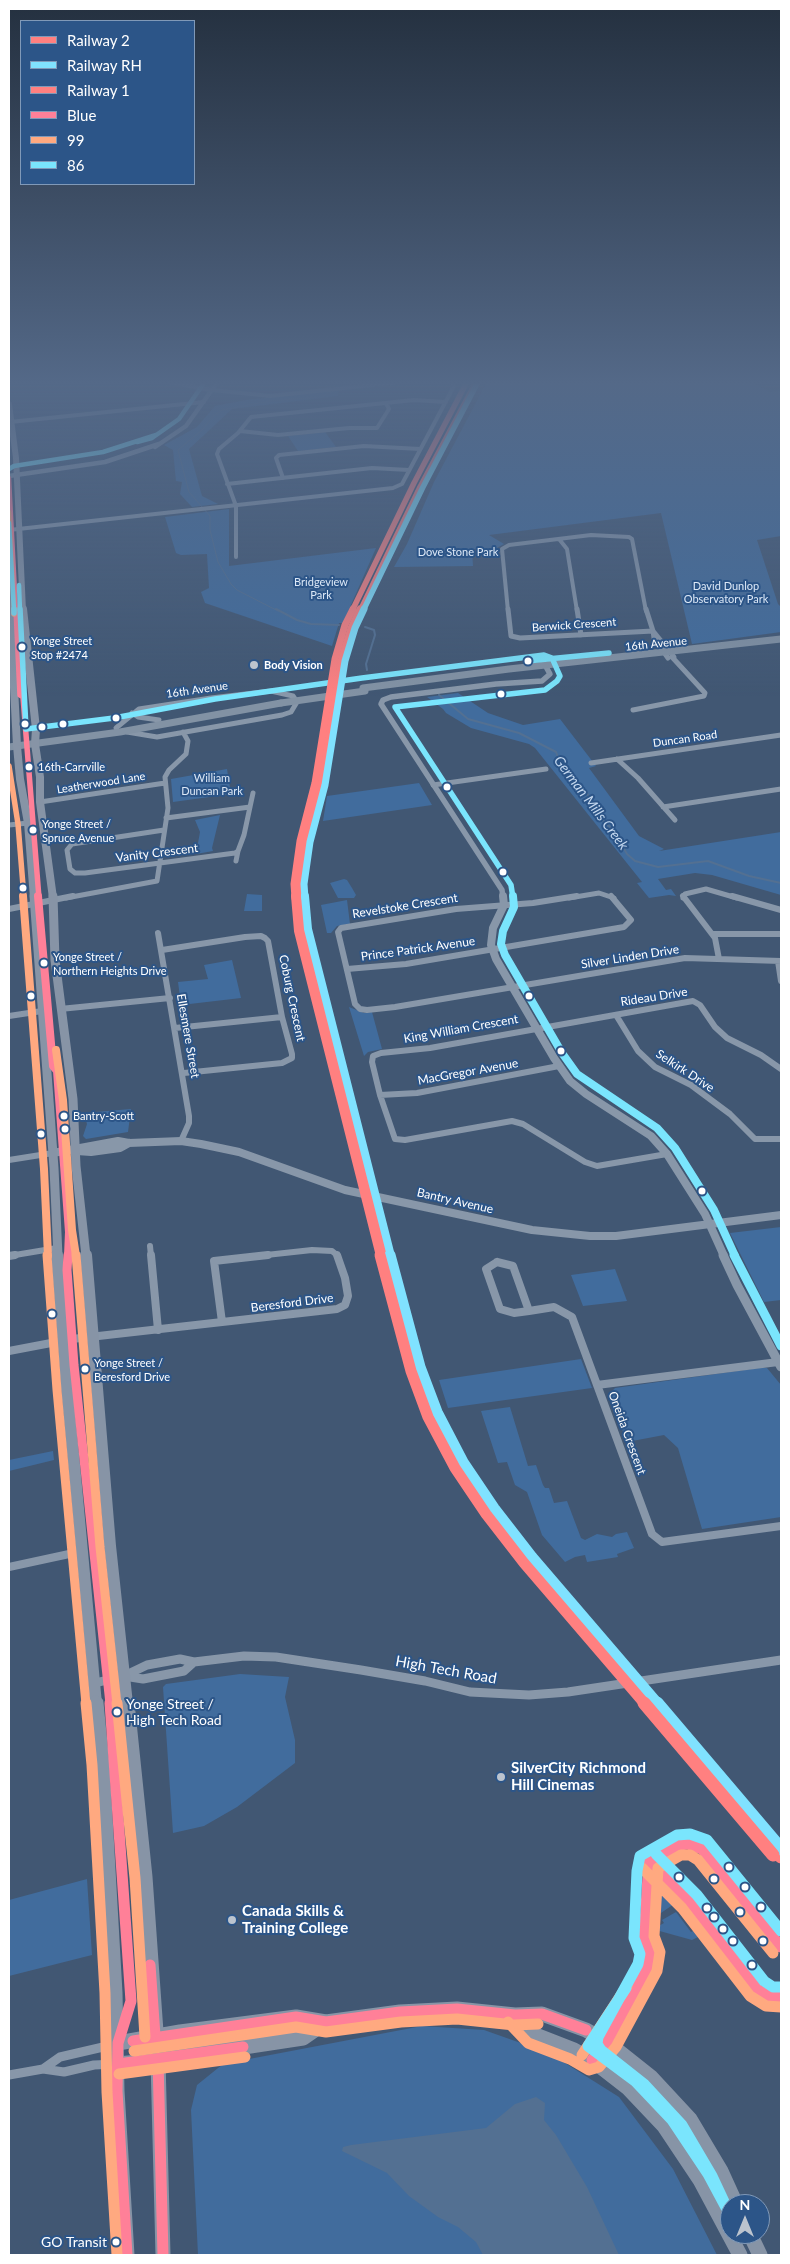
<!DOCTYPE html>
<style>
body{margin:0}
#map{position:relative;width:790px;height:2264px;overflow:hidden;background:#415773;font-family:Lato,sans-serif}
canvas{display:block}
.frame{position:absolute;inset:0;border:10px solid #fff;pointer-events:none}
.legend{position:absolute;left:20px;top:20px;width:175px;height:165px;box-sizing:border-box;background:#2c5588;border:1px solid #8099b8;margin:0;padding:6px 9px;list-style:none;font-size:15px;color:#fff}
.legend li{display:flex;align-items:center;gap:10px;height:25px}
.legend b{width:25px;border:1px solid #8099b8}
.north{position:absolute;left:720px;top:2194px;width:50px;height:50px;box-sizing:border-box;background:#2c5588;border:1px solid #8099b8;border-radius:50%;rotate:0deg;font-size:14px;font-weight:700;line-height:20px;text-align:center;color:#fff}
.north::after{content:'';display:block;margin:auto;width:18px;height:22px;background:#bcc4ce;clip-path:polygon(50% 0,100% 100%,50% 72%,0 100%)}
</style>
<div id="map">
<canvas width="790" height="2264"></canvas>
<div class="frame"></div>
<ul class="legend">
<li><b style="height:6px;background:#ff8080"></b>Railway 2</li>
<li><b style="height:6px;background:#80e2ff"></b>Railway RH</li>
<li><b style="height:6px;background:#ff8080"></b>Railway 1</li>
<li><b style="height:6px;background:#ff8098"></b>Blue</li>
<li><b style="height:6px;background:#ffa980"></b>99</li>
<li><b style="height:6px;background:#7ae5fd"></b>86</li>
</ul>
<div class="north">N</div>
</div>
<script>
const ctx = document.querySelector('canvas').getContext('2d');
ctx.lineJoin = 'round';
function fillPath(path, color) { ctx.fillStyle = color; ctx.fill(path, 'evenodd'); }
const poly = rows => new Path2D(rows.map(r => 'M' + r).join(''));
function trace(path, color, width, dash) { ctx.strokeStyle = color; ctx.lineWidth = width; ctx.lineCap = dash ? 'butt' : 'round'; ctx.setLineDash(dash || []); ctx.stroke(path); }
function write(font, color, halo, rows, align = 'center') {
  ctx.font = font + ' Lato,sans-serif'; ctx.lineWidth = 4; ctx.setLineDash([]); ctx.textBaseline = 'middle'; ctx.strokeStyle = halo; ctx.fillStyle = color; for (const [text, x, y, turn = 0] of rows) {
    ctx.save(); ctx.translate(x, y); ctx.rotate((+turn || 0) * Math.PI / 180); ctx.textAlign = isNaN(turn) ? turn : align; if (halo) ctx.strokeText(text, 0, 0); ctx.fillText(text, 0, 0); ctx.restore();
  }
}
const green = poly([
 [488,380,742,380,757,385,770,392,781,391,781,536,757,540,778,604,781,607,781,632,692,644,661,513,489,535,504,544,495,549,472,549,473,566,394,567,407,544,434,482],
 [339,390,338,396,232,409,189,449,202,496,218,504,192,507,180,494,182,482,176,481,173,450,164,445,197,427,215,406,246,400],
 [325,432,336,447,298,451,288,436],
 [229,509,229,566,376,548,343,623,339,623,332,646,205,603,201,592,209,588,207,554,181,555,176,553,165,517],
 [458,693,488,713,523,725,560,719,596,766,589,768,639,836,664,849,659,851,781,832,781,895,712,875,695,873,658,879,666,890,671,889,676,896,669,895,649,898,637,883,642,882,535,748,529,744,471,728,446,713,443,709,427,697],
 [227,769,231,794,173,802,171,779],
 [419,783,432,805,323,821,327,796],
 [220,815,212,848,213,851,196,854,200,832,195,820],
 [344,879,347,880,352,888,356,895,354,898,338,898,330,883],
 [247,894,262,895,262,911,244,911],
 [347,900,350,924,337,926,331,933,327,933,321,905],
 [232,960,241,998,181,1005,178,982,208,979,204,965],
 [349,1007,364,1013,372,1012,382,1049,368,1052,364,1056],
 [131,1109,128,1132,86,1139,83,1136,87,1124,84,1113],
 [781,1227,781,1300,764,1302,730,1233],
 [615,1269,627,1301,583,1306,571,1275],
 [581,1359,592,1388,448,1408,439,1380],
 [759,1368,767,1368,781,1385,781,1517,702,1529,678,1448,664,1435,627,1442,610,1398,612,1391,615,1388],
 [510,1407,528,1466,536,1465,543,1485,545,1488,549,1488,554,1503,567,1501,581,1538,585,1540,597,1534,612,1537,616,1534,627,1532,634,1548,617,1554,618,1557,587,1562,585,1555,575,1557,565,1562,542,1535,527,1492,515,1485,507,1462,498,1463,481,1411],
 [53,1451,54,1460,9,1471,9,1460],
 [240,1674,289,1677,285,1697,295,1740,295,1763,237,1807,204,1826,173,1833,163,1687,166,1684],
 [87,1879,92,1955,9,1976,9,1900],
 [665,1887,677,1902,658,1915,656,1912,654,1914,655,1892,658,1888],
 [676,1912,691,1932,693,1931,698,1937,692,1940,656,1930,655,1928,664,1923,662,1920],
 [422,2026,484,2030,549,2053,619,2097,673,2169,717,2255,198,2255,191,2110,197,2085,223,2064]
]);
const water = poly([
 [536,2097,545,2103,544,2120,556,2135,587,2187,619,2255,483,2255,476,2242,458,2227,438,2217,409,2196,387,2173,342,2151,343,2147,351,2145,486,2128,515,2104]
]);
const streamFar1 = poly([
 [343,386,374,380],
 [278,611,237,590,231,584,218,562,210,530,210,516,189,492,178,450,203,429,213,416,222,410,270,401,319,397,334,391]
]);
const stream = poly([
 [276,609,297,620,311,624,339,625],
 [365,627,374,630,375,635,366,664,367,670],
 [439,695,468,719,519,733,556,752,561,765,571,780,587,793,597,815,613,830,627,854,635,861,658,867,708,861,749,876,781,883]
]);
const minorFar4 = poly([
 [212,390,270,396,419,380],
 [10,422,204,402],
 [240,431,278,435,349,428,377,428,389,409,386,403],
 [283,478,276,458,279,455,364,446,420,449],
 [227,484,372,468,409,470],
 [9,530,393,488,402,484,454,386,451,380],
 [559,539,567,549,577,611],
 [236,557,236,506,217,454,219,449,238,433,251,417,414,400,446,402],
 [508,611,502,549,509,545,591,535,629,537,632,539,646,611]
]);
const minorFar3 = poly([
 [508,609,511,636,520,638,653,631],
 [577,609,581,635],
 [646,609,653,631],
 [653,631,674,657],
 [653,631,654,638,668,658],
 [633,710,704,696,705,693,672,657],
 [132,713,138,717,159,720],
 [116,728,139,709,211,698,271,691,293,696,297,702,291,712,282,715,157,737,127,732],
 [617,759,638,778,675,820],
 [591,763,781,735],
 [433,785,546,769],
 [40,802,165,783],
 [663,807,781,789],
 [166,818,250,807],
 [9,825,28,823],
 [164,830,72,844,67,850,70,869,75,873,85,873,235,853,238,851,244,835,253,793],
 [236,861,238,851],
 [66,898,157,881,168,808,165,777,169,770,186,754,188,741,183,732],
 [569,898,599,893,614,898],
 [683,898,685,894,706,889,737,898]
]);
const minorFar2 = poly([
 [577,896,533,903,456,909,341,928,338,932,355,1004,360,1009,367,1010,395,1007,685,958,781,961],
 [683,896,715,938,719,959],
 [732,896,781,910],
 [9,909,73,896],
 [158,933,189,1116,189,1123,181,1141],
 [713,934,781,934],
 [162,950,245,937,261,936,265,938,268,941,282,1017,292,1054,292,1058,282,1063,184,1073],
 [778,961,781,981],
 [347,969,406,964,624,927,631,920,611,896],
 [60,1009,170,998],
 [616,1015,638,1051,655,1067,691,1085,730,1114,755,1139,781,1139],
 [9,1016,42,1011],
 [175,1028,282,1017],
 [380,1095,417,1093,559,1066],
 [667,1154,597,1166,585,1162,523,1124,512,1121,405,1140,395,1139,380,1095,372,1062,373,1056,381,1053,430,1048,693,1001,700,1005,715,1027,727,1038,761,1055,781,1069],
 [9,1160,53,1153],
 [150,1246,151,1256],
 [9,1256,57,1248],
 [257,1256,312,1250,332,1251,338,1256]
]);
const minorFar1 = poly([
 [151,1255,158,1330],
 [9,1256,15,1255],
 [497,1262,513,1266,529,1311,514,1313,500,1309,486,1269,497,1262],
 [529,1311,554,1307,572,1317,652,1534,662,1542,781,1526],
 [222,1322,214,1261,268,1255],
 [9,1351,72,1339,337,1309,345,1305,348,1296,345,1278,337,1255],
 [597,1385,778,1362],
 [9,1567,83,1551]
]);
const minor = poly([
 [43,2069,60,2057,116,2044],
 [9,2075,43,2069,64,2072,94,2065,116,2064]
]);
const tertiaryFar3 = poly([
 [159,380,212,390],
 [155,447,186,426,219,380],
 [9,476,105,462,159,444]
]);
const tertiaryFar2 = poly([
 [503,898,502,890,381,704,383,700,391,697,496,684,542,681,550,674,545,665]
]);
const tertiaryFar1 = poly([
 [503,896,504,905,493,928,491,945,496,959,554,1058,570,1081,586,1094,651,1136,667,1154,705,1214,724,1256],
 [77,1151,91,1152,120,1148,129,1143],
 [53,1153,118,1141,129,1143,181,1141,201,1144,239,1152,345,1190,532,1230,590,1236,616,1236,781,1215]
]);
const tertiary = poly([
 [723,1255,737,1285,781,1367],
 [124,1676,143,1679,184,1671,194,1662],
 [95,1683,124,1676,147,1665,180,1659,194,1662,244,1656,276,1657,361,1670,425,1681,470,1692,529,1695,568,1692,781,1660]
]);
const secondary = poly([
 [363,688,509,669,781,639],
 [9,747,120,732,281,703]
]);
const primaryFar4 = poly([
 [9,404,16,458,23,611],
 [9,586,10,611]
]);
const primaryFar3 = poly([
 [10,609,17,746,20,779,28,823,34,898],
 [23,609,36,729,35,744,40,777,40,802,53,898]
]);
const primaryFar2 = poly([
 [34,896,54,1168,58,1256],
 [53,896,55,960,73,1099,76,1166,86,1256]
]);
const primaryFar1 = poly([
 [57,1255,67,1389,96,1704],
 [86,1255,110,1546,127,1704]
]);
const primary = poly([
 [96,1703,102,1764,115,1993,117,2091,127,2255],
 [127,1703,145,1877,158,2060,163,2255],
 [515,2015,533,2034,574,2050,592,2060,628,2088,664,2126,700,2180,740,2255],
 [118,2043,180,2032,296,2017,326,2022,400,2012,457,2009,515,2015,542,2014,586,2030,607,2042,651,2077,690,2119,721,2171,736,2204],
 [118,2064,158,2060,303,2038,326,2022],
 [750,2234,760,2255]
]);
const secondaryBridge = poly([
 [281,703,365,691]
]);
const bus1Far4 = poly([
 [9,478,16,611]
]);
const bus1Far3 = poly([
 [16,609,20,695,23,697,39,898]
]);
const bus1Far2 = poly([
 [38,896,53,1066,57,1071,69,1232,68,1256]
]);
const bus1Far1 = poly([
 [68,1255,67,1270,74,1365,110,1704]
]);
const bus1 = poly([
 [110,1703,131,2001,118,2043,117,2091,127,2255],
 [649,1861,689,1901,757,1989,770,1997,781,1997],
 [150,1965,155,2036],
 [133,2041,296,2017,326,2022,400,2012,457,2009,515,2015,542,2014,586,2030],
 [158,2060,163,2255],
 [592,2060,607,2042,648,1967,650,1953,644,1938,649,1861,679,1845,688,1844,702,1849,781,1947],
 [118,2064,243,2047]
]);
const bus2Far4 = poly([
 [9,512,14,611]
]);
const bus2Far3 = poly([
 [14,609,14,614],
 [9,766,18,824,24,898]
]);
const bus2Far2 = poly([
 [23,896,44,1169,48,1256],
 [56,1050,63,1100,72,1230,76,1256]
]);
const bus2Far1 = poly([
 [47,1255,57,1390,86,1704],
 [76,1255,100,1547,117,1704]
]);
const bus2 = poly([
 [86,1703,92,1765,105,1993,107,2092,117,2255],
 [117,1703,135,1878,145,2037],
 [642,1868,682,1908,750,1996,766,2006,781,2007],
 [508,2022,528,2043,570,2059,589,2070,599,2067,616,2047,657,1971,660,1952,654,1936,658,1868,681,1855,690,1855,698,1860,773,1953],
 [134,2051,296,2027,326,2032,401,2022,457,2019,514,2025,538,2024],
 [582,2055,627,1986],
 [119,2074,245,2057]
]);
const bus3Far4 = poly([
 [137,442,152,438,179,419,206,380],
 [9,469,14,466,103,452,156,435],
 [9,523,14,611],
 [19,585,20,611]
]);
const bus3Far3 = poly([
 [14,609,14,613],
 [20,609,26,729,114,718,215,699,362,678,544,655,552,658,560,676,557,681,545,690,395,707,511,885,513,898],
 [527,661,609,653]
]);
const bus3Far2 = poly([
 [513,896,514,907,503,931,501,944,505,955,562,1053,577,1074,657,1128,675,1148,714,1210,735,1256]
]);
const bus3Far1 = poly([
 [734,1255,781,1346]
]);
const bus3 = poly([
 [656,1854,697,1895,764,1981,773,1987,781,1987],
 [626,1988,588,2046,635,2081,672,2120,708,2174,730,2215],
 [727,2208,712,2176,682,2125,644,2084,601,2050,597,2044,598,2037,638,1964,640,1954,634,1938,637,1871,640,1856,677,1835,690,1834,707,1840,781,1931]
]);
const rail1Far4 = poly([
 [360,611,420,487,477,380]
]);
const rail1Far3 = poly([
 [300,898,299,884,306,842,321,785,341,661,351,628,360,609]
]);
const rail1Far2 = poly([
 [300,896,303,930,385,1256]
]);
const rail1Far1 = poly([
 [385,1255,412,1363,435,1422,456,1463,502,1530,651,1704]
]);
const rail1 = poly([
 [650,1703,781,1857]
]);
const rail2Far4 = poly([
 [363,611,423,487,479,380]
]);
const rail2Far3 = poly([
 [305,898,304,884,310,842,325,785,345,661,355,628,364,609]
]);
const rail2Far2 = poly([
 [305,896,308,929,391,1256]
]);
const rail2Far1 = poly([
 [390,1255,420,1367,437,1412,463,1462,494,1508,532,1557,658,1704]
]);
const rail2 = poly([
 [657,1703,781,1849]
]);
const rail3Far4 = poly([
 [352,611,414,483,468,380]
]);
const rail3Far3 = poly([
 [295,898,294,884,300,841,315,783,335,659,345,625,353,609]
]);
const rail3Far2 = poly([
 [295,896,298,931,380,1256]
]);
const rail3Far1 = poly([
 [380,1255,411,1371,428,1417,455,1468,486,1514,524,1563,645,1704]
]);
const rail3 = poly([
 [644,1703,773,1855]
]);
const markers = [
 [22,647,4.5,"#fff"],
 [528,661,4.5,"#fff"],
 [254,665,5,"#bcc4ce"],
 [501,694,4.5,"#fff"],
 [116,718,4.5,"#fff"],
 [25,724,4.5,"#fff"],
 [63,724,4.5,"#fff"],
 [42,727,4.5,"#fff"],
 [29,767,4.5,"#fff"],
 [447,787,4.5,"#fff"],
 [33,830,4.5,"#fff"],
 [503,872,4.5,"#fff"],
 [23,888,4.5,"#fff"],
 [44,963,4.5,"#fff"],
 [31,996,4.5,"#fff"],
 [529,996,4.5,"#fff"],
 [561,1051,4.5,"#fff"],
 [64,1116,4.5,"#fff"],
 [65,1129,4.5,"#fff"],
 [41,1134,4.5,"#fff"],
 [702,1191,4.5,"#fff"],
 [52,1314,4.5,"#fff"],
 [85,1369,4.5,"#fff"],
 [117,1712,4.5,"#fff"],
 [501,1777,5,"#bcc4ce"],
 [729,1867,4.5,"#fff"],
 [679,1877,4.5,"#fff"],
 [714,1879,4.5,"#fff"],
 [745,1887,4.5,"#fff"],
 [761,1907,4.5,"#fff"],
 [707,1908,4.5,"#fff"],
 [740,1912,4.5,"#fff"],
 [714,1917,4.5,"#fff"],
 [232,1920,5,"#bcc4ce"],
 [723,1929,4.5,"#fff"],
 [733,1941,4.5,"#fff"],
 [763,1941,4.5,"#fff"],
 [752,1965,4.5,"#fff"],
 [116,2242,4.5,"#fff"]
];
const farParknames = [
 ["Dove Stone Park",458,552],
 ["Bridgeview",321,582],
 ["Park",321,595],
 ["David Dunlop",726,586],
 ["Observatory Park",726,599],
 ["William",212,778],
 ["Duncan Park",212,791]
];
const farStreetnames = [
 ["Berwick Crescent",574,625,-4],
 ["16th Avenue",656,644,-6],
 ["16th Avenue",197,690,-8],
 ["Duncan Road",685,739,-8],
 ["Leatherwood Lane",101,783,-9]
];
const busNames = [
 ["Yonge Street",31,641],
 ["Stop #2474",31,655],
 ["16th-Carrville",38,767],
 ["Yonge Street /",42,824],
 ["Spruce Avenue",42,838],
 ["Yonge Street /",53,957],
 ["Northern Heights Drive",53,971],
 ["Bantry-Scott",73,1116],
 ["Yonge Street /",94,1363],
 ["Beresford Drive",94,1377]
];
const farPoinames = [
 ["Body Vision",264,665]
];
const streetNames = [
 ["Vanity Crescent",157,853,-7],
 ["Revelstoke Crescent",405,906,-9],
 ["Prince Patrick Avenue",418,949,-8],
 ["Silver Linden Drive",630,957,-9],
 ["Rideau Drive",654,997,-9],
 ["Coburg Crescent",292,998,78],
 ["King William Crescent",461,1029,-10],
 ["Ellesmere Street",188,1036,80],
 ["Selkirk Drive",685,1071,33],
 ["MacGregor Avenue",468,1072,-10],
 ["Bantry Avenue",455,1201,13],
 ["Beresford Drive",292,1303,-7],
 ["Oneida Crescent",627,1433,70]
];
const waterNames = [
 ["German Mills Creek",591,803,53]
];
const nearBusnames = [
 ["Yonge Street /",126,1704],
 ["High Tech Road",126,1720],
 ["GO Transit",107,2242,"right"]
];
const nearStreetnames = [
 ["High Tech Road",446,1670,10]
];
const nearPoinames = [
 ["SilverCity Richmond",511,1768],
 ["Hill Cinemas",511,1785],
 ["Canada Skills &",242,1911],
 ["Training College",242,1928]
];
fillPath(green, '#416c9d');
fillPath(water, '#537092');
trace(streamFar1, '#537092', 1);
trace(stream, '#537092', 2);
trace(minorFar4, '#8897a9', 4);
trace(minorFar3, '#8897a9', 5);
trace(minorFar2, '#8897a9', 6);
trace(minorFar1, '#8897a9', 8);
trace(minor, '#8897a9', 9);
trace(tertiaryFar3, '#8897a9', 4.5);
trace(tertiaryFar2, '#8897a9', 5.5);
trace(tertiaryFar1, '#8897a9', 8);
trace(tertiary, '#8897a9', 9);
trace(secondary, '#8292a4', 7);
trace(primaryFar4, '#8794a6', 6);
trace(primaryFar3, '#8794a6', 8);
trace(primaryFar2, '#8794a6', 9);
trace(primaryFar1, '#8794a6', 12);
trace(primary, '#8794a6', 15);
trace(secondaryBridge, '#8292a4', 7);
trace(bus1Far4, '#ff8098', 4.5);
trace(bus1Far3, '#ff8098', 5.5);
trace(bus1Far2, '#ff8098', 8);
trace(bus1Far1, '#ff8098', 9);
trace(bus1, '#ff8098', 11);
trace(bus2Far4, '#ffa980', 4.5);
trace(bus2Far3, '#ffa980', 5.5);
trace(bus2Far2, '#ffa980', 8);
trace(bus2Far1, '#ffa980', 9);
trace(bus2, '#ffa980', 11);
trace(bus3Far4, '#7ae5fd', 4.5);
trace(bus3Far3, '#7ae5fd', 5.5);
trace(bus3Far2, '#7ae5fd', 8);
trace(bus3Far1, '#7ae5fd', 9);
trace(bus3, '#7ae5fd', 11);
trace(rail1Far4, '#ff8080', 5.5);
trace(rail1Far3, '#ff8080', 7);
trace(rail1Far2, '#ff8080', 8);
trace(rail1Far1, '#ff8080', 11);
trace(rail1, '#ff8080', 13);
trace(rail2Far4, '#80e2ff', 5.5);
trace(rail2Far3, '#80e2ff', 7);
trace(rail2Far2, '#80e2ff', 8);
trace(rail2Far1, '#80e2ff', 11);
trace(rail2, '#80e2ff', 13);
trace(rail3Far4, '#ff8080', 5.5);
trace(rail3Far3, '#ff8080', 7);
trace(rail3Far2, '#ff8080', 8);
trace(rail3Far1, '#ff8080', 11);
trace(rail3, '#ff8080', 13);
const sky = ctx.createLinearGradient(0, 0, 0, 697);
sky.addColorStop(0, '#24303f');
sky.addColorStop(0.55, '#546988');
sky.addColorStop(1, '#54698800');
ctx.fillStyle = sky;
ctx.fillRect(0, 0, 790, 697);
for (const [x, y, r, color] of markers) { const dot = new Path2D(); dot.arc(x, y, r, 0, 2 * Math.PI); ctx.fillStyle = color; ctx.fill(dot); trace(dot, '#2c5588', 2); }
write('11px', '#dce8f7', '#2c5588', farParknames);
write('11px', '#fff', '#2c5588', farStreetnames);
write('11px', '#fff', '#2c5588', busNames, 'left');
write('bold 11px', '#fff', '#2c5588', farPoinames, 'left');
write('12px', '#fff', '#2c5588', streetNames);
write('italic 14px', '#c4d8ef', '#2c5588', waterNames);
write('14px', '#fff', '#2c5588', nearBusnames, 'left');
write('15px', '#fff', '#2c5588', nearStreetnames);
write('bold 15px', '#fff', '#2c5588', nearPoinames, 'left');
</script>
